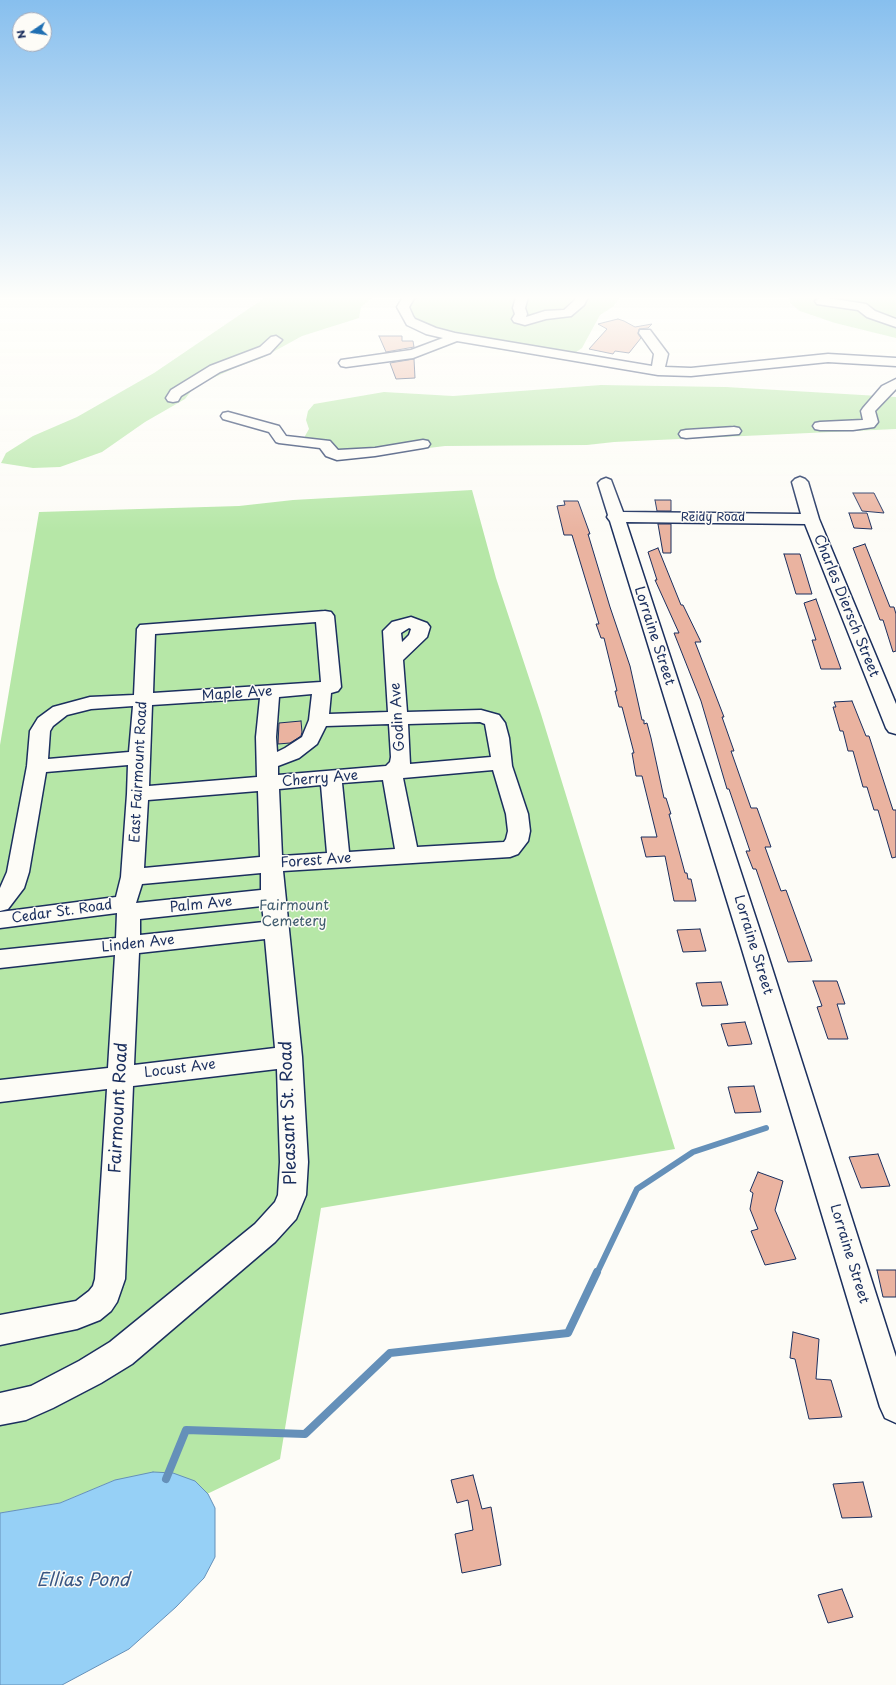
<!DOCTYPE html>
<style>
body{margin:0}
#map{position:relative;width:896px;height:1685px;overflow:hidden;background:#fdfcf7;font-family:"Playpen Sans",sans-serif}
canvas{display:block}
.north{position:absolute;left:12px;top:12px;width:40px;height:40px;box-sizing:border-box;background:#fdfcf7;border:1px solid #a3aaba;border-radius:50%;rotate:257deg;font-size:11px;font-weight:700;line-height:16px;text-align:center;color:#1b2f5e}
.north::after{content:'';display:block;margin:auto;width:14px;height:18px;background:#1f6fb2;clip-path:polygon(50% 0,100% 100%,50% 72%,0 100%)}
</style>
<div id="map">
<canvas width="896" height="1685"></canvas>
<div class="north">N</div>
</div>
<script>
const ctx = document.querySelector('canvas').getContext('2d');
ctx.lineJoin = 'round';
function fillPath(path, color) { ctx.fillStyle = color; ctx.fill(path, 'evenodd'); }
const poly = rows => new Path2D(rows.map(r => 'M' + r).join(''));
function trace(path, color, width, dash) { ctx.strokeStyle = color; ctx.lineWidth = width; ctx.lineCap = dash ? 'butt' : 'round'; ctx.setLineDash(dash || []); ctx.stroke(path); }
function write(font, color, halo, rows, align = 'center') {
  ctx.font = font + ' "Playpen Sans",sans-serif'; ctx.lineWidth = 3; ctx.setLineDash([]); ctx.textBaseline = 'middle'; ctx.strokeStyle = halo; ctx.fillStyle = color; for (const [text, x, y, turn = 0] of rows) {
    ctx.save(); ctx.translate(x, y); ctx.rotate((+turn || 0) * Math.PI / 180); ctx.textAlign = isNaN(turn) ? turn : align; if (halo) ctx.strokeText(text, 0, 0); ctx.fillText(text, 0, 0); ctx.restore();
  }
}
const green = poly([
 [266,297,373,297,361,307,359,318,302,336,262,358,235,368,195,386,185,399,145,422,102,452,60,467,33,468,1,463,6,453,33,436,77,417,154,373],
 [418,297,620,297,614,306,600,315,582,348,575,353,463,334,432,326,419,320,412,315,410,310,412,302],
 [789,297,896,297,896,338,835,323,800,311,790,303],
 [601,385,726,387,896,397,896,429,614,442,587,445,445,446,388,453,358,453,304,445,305,436,309,429,306,420,308,411,314,404,384,392,453,396],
 [472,490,496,578,541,714,675,1149,321,1208,280,1459,207,1494,195,1481,115,1480,60,1503,0,1513,0,745,39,512,239,506,293,500]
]);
const water = poly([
 [153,1472,173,1473,195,1481,208,1494,215,1508,215,1557,204,1578,176,1607,129,1649,62,1685,0,1685,0,1513,60,1503,115,1480,153,1472]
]);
const streamFar1 = poly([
 [597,1273,637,1189,693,1152,766,1128]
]);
const stream = poly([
 [166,1479,186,1430,305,1434,390,1353,568,1333,597,1272]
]);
const building = poly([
 [618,319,624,321,635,327,652,324,648,328,639,329,638,334,641,338,629,353,615,351,613,354,589,349,607,329,598,324,618,319],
 [379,336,402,336,402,341,413,341,414,347,386,352,379,336],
 [414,359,415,378,396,379,390,363,414,359],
 [853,493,874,493,884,513,862,511,853,493],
 [655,500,671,500,671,511,657,511,655,500],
 [564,501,578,501,590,534,588,534,610,607,630,666,642,720,644,720,644,724,647,723,651,738,664,798,666,798,671,814,669,814,685,873,687,873,688,879,691,879,696,901,674,901,665,856,646,857,641,837,657,837,642,776,636,776,632,753,634,753,622,707,619,707,615,691,617,691,604,638,601,638,596,624,599,624,572,535,564,535,557,506,565,505,564,501],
 [849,513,867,513,872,529,854,528,849,513],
 [658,524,671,524,671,553,663,553,658,524],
 [865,544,890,607,894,607,896,614,896,651,893,652,883,620,880,620,853,548,865,544],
 [658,548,681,605,683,605,701,642,695,642,724,717,722,717,734,751,731,751,751,808,757,808,771,847,765,847,781,891,786,890,812,961,788,962,756,869,753,869,746,851,750,851,729,789,727,789,701,701,674,633,679,633,655,580,657,580,648,552,658,548],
 [784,554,800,554,812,594,796,594,784,554],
 [816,599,841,669,821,669,812,640,816,640,804,603,816,599],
 [852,701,866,736,869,736,893,810,896,810,896,857,892,858,878,810,874,810,867,787,863,787,853,751,848,751,843,731,840,731,833,707,836,707,834,702,852,701],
 [301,721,302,732,301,736,290,743,278,744,279,723,301,721],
 [700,929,706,951,683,952,677,930,700,929],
 [813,981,837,981,845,1004,837,1004,848,1039,828,1039,817,1007,822,1006,813,981],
 [721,982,728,1005,702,1006,696,983,721,982],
 [745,1022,752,1044,728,1046,721,1024,745,1022],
 [754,1086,761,1112,735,1113,728,1087,754,1086],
 [878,1154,890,1186,861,1188,849,1157,878,1154],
 [758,1172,783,1181,775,1210,796,1259,765,1265,751,1231,758,1229,750,1209,753,1193,750,1191,758,1172],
 [877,1270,896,1270,896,1297,883,1297,877,1270],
 [793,1332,819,1339,816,1379,831,1380,842,1417,809,1419,795,1359,790,1358,793,1332],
 [473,1475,482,1509,491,1507,501,1565,462,1573,455,1534,473,1530,468,1500,457,1503,451,1480,473,1475],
 [863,1482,872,1517,842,1518,833,1484,863,1482],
 [842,1589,853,1617,828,1623,818,1595,842,1589]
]);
const minor = poly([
 [403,297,415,297,409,307,413,316,415,319,436,328,455,333,652,366,654,354,639,333,640,330,650,330,668,354,665,367,691,368,828,354,896,358,896,366,828,362,691,376,658,375,457,341,413,358,346,367,341,366,339,363,341,360,411,350,443,338,426,334,407,325,397,307,403,297],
 [516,297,528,297,525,308,527,314,526,317,545,311,564,310,575,300,576,297,588,297,584,305,571,316,546,319,525,325,514,322,512,319,515,314,513,308,516,297],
 [821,297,866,304,875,311,896,319,896,327,867,317,858,310,817,304,815,301,821,297],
 [276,336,282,340,270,353,220,372,181,396,178,401,173,402,168,401,166,398,171,390,210,366,260,347,271,337,276,336],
 [896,379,896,389,875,411,878,422,874,427,853,430,820,430,815,429,813,426,815,423,820,422,863,420,861,411,863,408,882,386,896,379],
 [228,412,279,426,286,436,330,441,338,450,375,448,423,440,428,441,430,444,428,447,423,448,375,456,337,460,326,456,320,448,279,443,276,442,269,432,223,419,221,416,223,413,228,412],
 [734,427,739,428,741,431,739,434,686,438,681,437,679,434,681,431,686,430,734,427],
 [800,477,805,479,808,482,819,519,896,704,896,734,889,732,886,728,805,524,626,522,765,946,896,1357,896,1423,885,1418,880,1407,741,946,610,521,607,517,608,515,598,483,601,480,606,478,611,480,623,512,801,514,792,482,795,479,800,477],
 [325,611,331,612,334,616,341,687,338,691,331,693,329,714,388,712,383,631,392,622,411,617,427,623,430,627,427,637,403,660,407,712,481,710,499,715,505,723,509,738,512,766,528,814,530,831,528,841,518,854,510,857,283,871,302,1057,308,1162,306,1195,296,1219,275,1242,132,1364,101,1383,53,1408,26,1420,0,1425,0,1393,31,1386,79,1361,110,1342,255,1224,275,1202,278,1195,280,1162,277,1069,133,1086,125,1279,117,1302,111,1311,100,1320,77,1329,0,1345,0,1315,76,1301,89,1291,93,1286,95,1279,107,1089,0,1102,0,1080,108,1068,115,955,0,968,0,950,116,938,117,913,0,928,0,912,116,897,121,877,127,794,128,765,46,772,29,872,24,888,8,909,0,911,0,888,7,872,27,766,30,731,38,718,53,707,90,697,134,695,137,629,140,625,325,611],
 [316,622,321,682,153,693,155,634,316,622],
 [409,628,411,629,409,635,402,642,401,633,409,628],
 [312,694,309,720,302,737,285,748,277,752,276,737,279,697,312,694],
 [260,698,256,737,257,777,149,786,152,705,260,698],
 [133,706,129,752,48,759,50,731,53,726,67,715,91,709,133,706],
 [480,722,485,724,491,757,410,764,408,724,480,722],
 [389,724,391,757,390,762,386,766,278,775,278,766,299,758,317,744,326,726,389,724],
 [493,770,506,814,508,831,506,839,504,842,417,847,403,778,493,770],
 [383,780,395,849,349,852,342,783,383,780],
 [321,785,327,853,282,856,279,789,321,785],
 [258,791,260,857,144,868,148,800,258,791],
 [261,873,261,890,136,903,142,884,261,873],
 [262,906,264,922,140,935,140,919,262,906],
 [265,939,275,1048,134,1065,139,953,265,939]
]);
const farStreetnames = [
 ["Reidy Road",713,518]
];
const streetNames = [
 ["Charles Diersch Street",846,606,68],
 ["Lorraine Street",654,636,72],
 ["Maple Ave",237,694,-4],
 ["Godin Ave",398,717,-94],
 ["East Fairmount Road",139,772,-87],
 ["Cherry Ave",320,779,-5],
 ["Forest Ave",316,861,-4],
 ["Palm Ave",201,905,-6],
 ["Cedar St. Road",62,912,-8],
 ["Linden Ave",138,944,-6],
 ["Lorraine Street",753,945,73],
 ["Locust Ave",180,1069,-7],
 ["Lorraine Street",849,1254,73]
];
const parkNames = [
 ["Fairmount",294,906],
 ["Cemetery",294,922]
];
const nearStreetnames = [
 ["Fairmount Road",119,1108,-87],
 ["Pleasant St. Road",289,1113,-92]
];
const nearWaternames = [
 ["Ellias Pond",83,1581]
];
fillPath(green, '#b6e7a7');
fillPath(water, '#96d0f6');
trace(water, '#6590b9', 1);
trace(streamFar1, '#6590b9', 6);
trace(stream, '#6590b9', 8);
fillPath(building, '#eab3a0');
trace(building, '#1b2f5e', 1);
trace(minor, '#1b2f5e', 3);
fillPath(minor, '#fdfcf7');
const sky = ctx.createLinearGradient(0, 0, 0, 532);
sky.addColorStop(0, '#87bfee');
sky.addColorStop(0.56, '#fefefb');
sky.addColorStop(1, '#fefefb00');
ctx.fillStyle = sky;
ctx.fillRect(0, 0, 896, 532);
write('12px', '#1b2f5e', '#fdfcf7', farStreetnames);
write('14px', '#1b2f5e', '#fdfcf7', streetNames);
write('14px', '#425d70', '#fdfcf7', parkNames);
write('17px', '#1b2f5e', '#fdfcf7', nearStreetnames);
write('italic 18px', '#3a5784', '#fdfcf7', nearWaternames);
</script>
